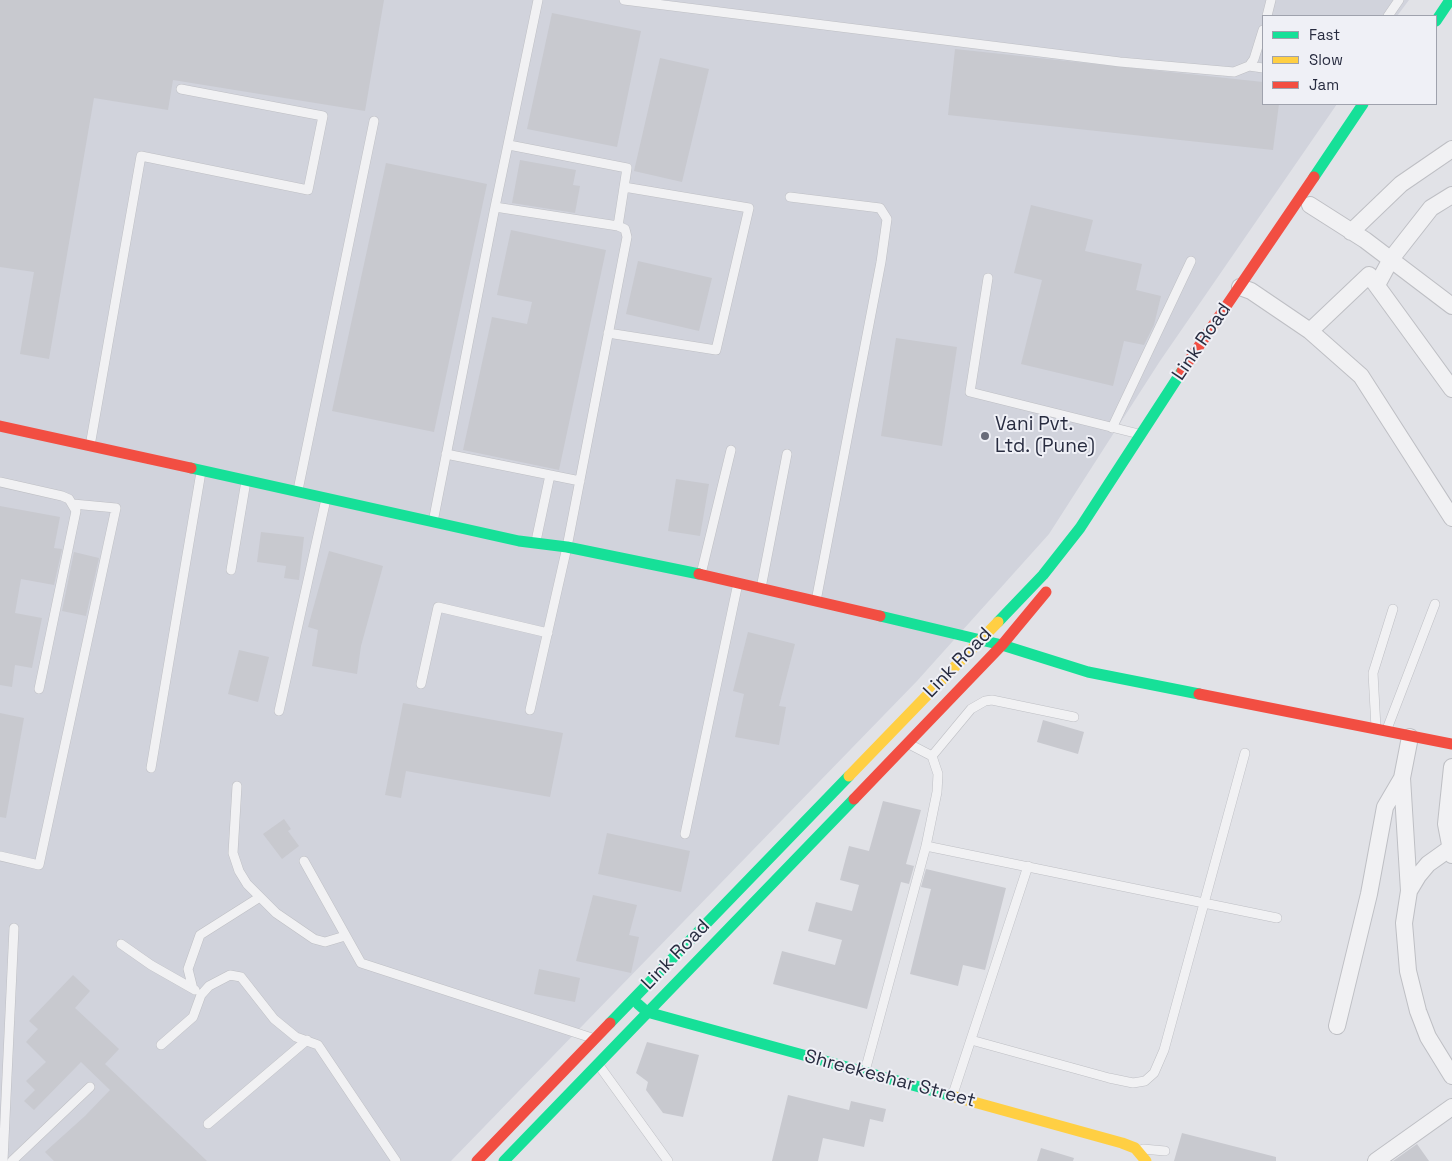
<!DOCTYPE html>
<style>
body{margin:0}
#map{position:relative;width:1452px;height:1161px;overflow:hidden;background:#e1e2e7;font-family:"Space Grotesk",sans-serif}
canvas{display:block}
.legend{position:absolute;left:1262px;top:15px;width:175px;height:90px;box-sizing:border-box;background:#eff0f6;border:1px solid #9fa2ad;margin:0;padding:6px 9px;list-style:none;font-size:15px;color:#282c40}
.legend li{display:flex;align-items:center;gap:10px;height:25px}
.legend b{width:25px;border:1px solid #9fa2ad}
</style>
<div id="map">
<canvas width="1452" height="1161"></canvas>
<ul class="legend">
<li><b style="height:6px;background:#16e098"></b>Fast</li>
<li><b style="height:6px;background:#ffcf43"></b>Slow</li>
<li><b style="height:6px;background:#f24e42"></b>Jam</li>
</ul>
</div>
<script>
const ctx = document.querySelector('canvas').getContext('2d');
ctx.lineJoin = 'round';
function fillPath(path, color) { ctx.fillStyle = color; ctx.fill(path, 'evenodd'); }
const poly = rows => new Path2D(rows.map(r => 'M' + r).join(''));
function trace(path, color, width, dash) { ctx.strokeStyle = color; ctx.lineWidth = width; ctx.lineCap = dash ? 'butt' : 'round'; ctx.setLineDash(dash || []); ctx.stroke(path); }
function write(font, color, halo, rows, align = 'center') {
  ctx.font = font + ' "Space Grotesk",sans-serif'; ctx.lineWidth = 4; ctx.setLineDash([]); ctx.textBaseline = 'middle'; ctx.strokeStyle = halo; ctx.fillStyle = color; for (const [text, x, y, turn = 0] of rows) {
    ctx.save(); ctx.translate(x, y); ctx.rotate((+turn || 0) * Math.PI / 180); ctx.textAlign = isNaN(turn) ? turn : align; if (halo) ctx.strokeText(text, 0, 0); ctx.fillText(text, 0, 0); ctx.restore();
  }
}
const built = poly([
 [0,0,1409,0,1397,16,1263,16,1263,104,1337,104,1160,361,1049,534,917,681,451,1161,0,1161]
]);
const building = poly([
 [0,0,384,0,365,111,173,80,168,110,94,98,49,359,20,354,34,272,0,267],
 [552,13,641,31,617,147,527,129],
 [955,49,1263,82,1263,104,1279,104,1273,150,948,115],
 [660,58,709,69,682,182,634,171],
 [520,160,576,170,573,185,580,186,575,213,512,203],
 [386,163,487,184,434,432,332,411],
 [1031,205,1093,220,1085,251,1142,264,1136,290,1161,296,1154,325,1144,345,1124,341,1113,386,1021,364,1042,280,1014,273],
 [511,230,606,250,559,470,463,450,492,317,527,324,532,302,497,295],
 [638,261,712,278,699,331,626,314],
 [896,338,957,347,942,446,881,436],
 [676,479,709,484,700,536,668,531],
 [0,506,60,517,54,548,62,549,54,585,21,579,15,613,42,618,32,668,15,665,12,687,0,685],
 [261,532,304,537,299,580,284,578,286,566,257,562],
 [329,551,383,566,361,646,357,674,312,666,318,630,308,627],
 [74,552,99,558,86,616,62,611],
 [748,632,795,644,779,706,786,707,779,745,735,737,744,694,733,691],
 [239,650,269,657,258,702,228,694],
 [403,703,563,733,550,797,406,771,401,798,385,795],
 [0,713,24,718,6,818,0,817],
 [1043,720,1084,732,1078,754,1037,742],
 [883,801,921,810,906,864,914,866,909,884,901,882,867,1009,773,984,782,951,835,965,842,940,808,931,816,902,852,911,859,885,840,880,849,846,869,851],
 [284,819,291,829,288,831,299,846,282,859,263,834],
 [607,833,690,851,681,892,598,874],
 [926,869,1006,888,985,970,963,965,958,986,910,974,931,889,921,887],
 [593,895,637,905,629,935,639,937,631,973,576,961],
 [539,969,580,978,575,1002,534,994],
 [73,975,90,991,75,1008,119,1049,105,1064,207,1161,54,1161,45,1152,85,1116,110,1090,81,1062,34,1110,24,1101,35,1090,26,1081,46,1062,26,1042,38,1029,29,1021],
 [647,1042,699,1055,683,1117,663,1113,646,1090,648,1082,636,1073],
 [788,1095,849,1110,851,1101,886,1109,883,1122,870,1119,864,1147,823,1138,818,1161,772,1161],
 [1182,1133,1276,1157,1276,1161,1174,1161],
 [1417,1144,1429,1161,1393,1161],
 [1041,1148,1074,1158,1073,1161,1037,1161]
]);
const lane = poly([
 [624,0,1120,62,1234,72,1249,66,1254,59,1263,30],
 [1267,16,1271,0],
 [1388,16,1399,0],
 [1249,66,1263,68],
 [509,145,627,168,618,226],
 [790,197,880,208,887,219,881,262,816,601],
 [495,207,618,226,625,229,627,237,567,547,530,710],
 [988,278,970,392,1139,434],
 [608,333,716,350,749,208,624,187],
 [1112,428,1191,261],
 [90,446,141,156,308,190,323,116,181,89],
 [446,454,580,481],
 [0,482,62,496,69,499,76,511,39,689],
 [298,490,374,121],
 [433,522,495,207,538,0],
 [536,541,550,475],
 [231,570,246,481],
 [701,574,731,450],
 [761,588,787,454],
 [421,684,438,607,548,633],
 [279,711,326,499],
 [1376,728,1373,673,1393,609],
 [1387,729,1435,604],
 [932,756,971,709,985,701,992,700,1074,717],
 [151,768,201,472],
 [237,786,233,853,239,871,247,884,276,913,314,939,325,942,345,936],
 [685,834,738,583],
 [926,846,1277,918],
 [0,856,39,865,116,508,73,504],
 [304,861,361,963,592,1038],
 [121,944,151,965,195,990],
 [193,989,188,969,200,935,260,897],
 [971,1040,1109,1078,1133,1083,1145,1081,1154,1073,1164,1050,1245,753],
 [161,1045,193,1017,201,995,209,986,230,975,241,977,274,1019,296,1037,318,1045,396,1161],
 [598,1064,668,1161],
 [865,1071,926,846,937,792,938,774,932,756,909,744],
 [953,1094,1028,866],
 [208,1124,307,1040],
 [1143,1149,1165,1151],
 [3,1161,14,928],
 [12,1161,90,1087]
]);
const street = poly([
 [1310,205,1365,240,1452,306],
 [1351,232,1401,184,1452,149],
 [1377,285,1391,259,1431,208,1452,195],
 [1240,287,1251,291,1310,331,1361,376,1452,518],
 [1310,331,1369,275,1452,389],
 [1452,767,1446,824,1452,855],
 [1449,849,1428,864,1418,876,1409,891,1404,923,1408,971,1418,1011,1428,1037,1452,1076],
 [1409,891,1402,778,1410,737],
 [1337,1026,1369,894,1385,807,1402,778],
 [1376,1161,1452,1107]
]);
const fast = poly([
 [1436,21,1450,0],
 [1314,177,1363,104],
 [191,468,519,541,567,547,699,574],
 [880,616,1002,645,1088,672,1199,694],
 [998,622,1043,575,1080,528,1182,371],
 [638,1004,647,1012,952,1096],
 [610,1023,849,776],
 [504,1161,854,799]
]);
const slow = poly([
 [849,776,998,622],
 [952,1096,1122,1143,1135,1148,1146,1161]
]);
const jam = poly([
 [1182,371,1314,177],
 [0,426,191,468],
 [699,574,880,616],
 [1199,694,1452,744],
 [854,799,1002,645,1046,592],
 [477,1161,610,1023]
]);
const markers = [
 [985,436,5,"#696c7a"]
];
const streetNames = [
 ["Link Road",1202,342,-56],
 ["Link Road",958,663,-46],
 ["Link Road",676,955,-46],
 ["Shreekeshar Street",890,1079,15]
];
const poiNames = [
 ["Vani Pvt.",995,425],
 ["Ltd. (Pune)",995,447]
];
fillPath(built, '#d1d3dc');
fillPath(building, '#c8c9cf');
trace(lane, '#bebfc4', 10);
trace(street, '#bebfc4', 18);
trace(lane, '#f1f1f3', 9);
trace(street, '#f1f1f3', 16);
trace(fast, '#16e098', 11);
trace(slow, '#ffcf43', 11);
trace(jam, '#f24e42', 11);
for (const [x, y, r, color] of markers) { const dot = new Path2D(); dot.arc(x, y, r, 0, 2 * Math.PI); ctx.fillStyle = color; ctx.fill(dot); trace(dot, '#eff0f6', 2); }
write('19px', '#282c40', '#eff0f6', streetNames);
write('19px', '#282c40', '#eff0f6', poiNames, 'left');
</script>
